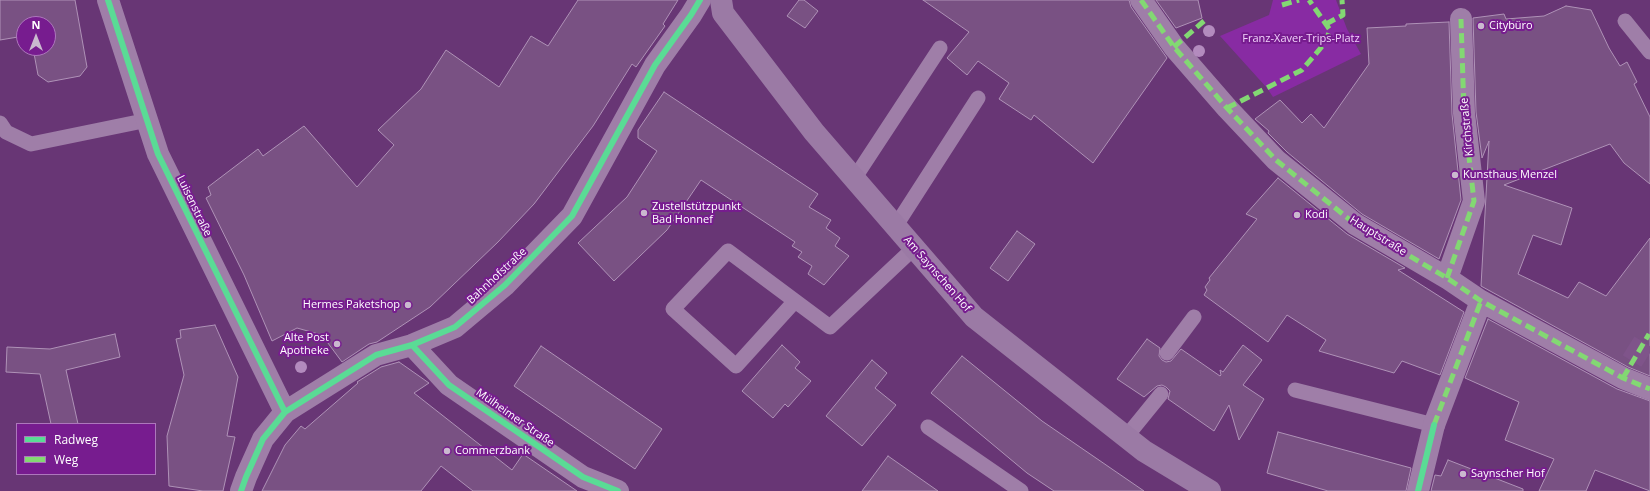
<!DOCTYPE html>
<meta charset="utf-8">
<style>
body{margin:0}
#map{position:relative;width:1650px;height:491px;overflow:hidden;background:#683675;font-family:"Open Sans",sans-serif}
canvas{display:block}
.legend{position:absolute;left:16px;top:423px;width:140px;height:52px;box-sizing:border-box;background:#771c8f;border:1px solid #ad77bc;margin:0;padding:5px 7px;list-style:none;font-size:12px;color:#fff}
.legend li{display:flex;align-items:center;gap:8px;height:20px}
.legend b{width:20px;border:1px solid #ad77bc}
.north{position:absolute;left:16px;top:16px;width:40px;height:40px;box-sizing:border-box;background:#771c8f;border:1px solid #ad77bc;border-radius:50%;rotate:0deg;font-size:11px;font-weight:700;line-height:16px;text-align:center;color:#fff}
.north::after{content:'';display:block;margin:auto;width:14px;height:18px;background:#cab9cf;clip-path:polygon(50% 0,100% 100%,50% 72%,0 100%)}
</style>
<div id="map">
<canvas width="1650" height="491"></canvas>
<ul class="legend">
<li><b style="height:5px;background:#5adb95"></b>Radweg</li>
<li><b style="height:5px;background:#83d873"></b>Weg</li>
</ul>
<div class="north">N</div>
</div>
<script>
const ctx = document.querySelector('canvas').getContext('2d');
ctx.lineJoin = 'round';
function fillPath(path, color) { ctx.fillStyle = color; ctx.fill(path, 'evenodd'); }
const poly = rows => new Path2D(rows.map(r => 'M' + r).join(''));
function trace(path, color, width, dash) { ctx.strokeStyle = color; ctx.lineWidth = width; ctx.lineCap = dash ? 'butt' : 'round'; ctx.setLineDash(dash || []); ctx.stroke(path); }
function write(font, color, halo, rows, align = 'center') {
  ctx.font = font + ' "Open Sans",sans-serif'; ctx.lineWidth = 4; ctx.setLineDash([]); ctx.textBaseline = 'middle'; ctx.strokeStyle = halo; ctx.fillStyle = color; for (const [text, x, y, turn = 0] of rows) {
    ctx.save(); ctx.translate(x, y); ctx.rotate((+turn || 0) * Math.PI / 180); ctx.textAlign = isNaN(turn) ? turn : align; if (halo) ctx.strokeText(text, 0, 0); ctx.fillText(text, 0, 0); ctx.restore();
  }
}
const green = poly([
 [1273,0,1336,0,1347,29,1361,54,1273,97,1267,88,1220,36,1269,15]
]);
const building = poly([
 [0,0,75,0,87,67,80,76,48,82,38,75,33,48,48,48,48,24,24,24,24,36,0,40,0,0],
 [578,0,678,0,663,24,665,26,636,67,632,64,593,126,534,204,498,242,430,307,377,342,369,344,342,362,322,335,297,328,272,341,244,275,206,198,211,195,208,187,258,149,263,156,304,126,357,187,394,145,378,130,421,89,446,50,499,87,531,36,548,46,578,0],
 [799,0,804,0,818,11,805,28,787,16,799,0],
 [923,0,1129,0,1131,7,1167,58,1093,163,1034,115,1031,120,999,99,1009,83,978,61,967,75,947,58,969,32,923,0],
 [1156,0,1198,0,1202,18,1176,28,1156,0],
 [1566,6,1591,10,1609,48,1620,66,1627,62,1637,82,1634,84,1650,117,1650,184,1624,163,1610,144,1504,185,1572,208,1561,245,1533,235,1518,274,1568,298,1579,282,1606,296,1650,238,1650,376,1628,367,1481,286,1489,141,1482,158,1476,112,1473,18,1504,14,1506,19,1544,16,1566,6],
 [1449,22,1452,114,1461,200,1439,259,1362,214,1287,152,1268,133,1269,131,1255,119,1280,100,1302,123,1311,114,1324,128,1369,64,1367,28,1406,26,1406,24,1449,22],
 [664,92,818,194,809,207,831,220,826,228,840,238,835,246,849,256,824,285,808,274,812,266,798,257,802,252,792,246,795,242,701,180,667,230,614,281,578,243,627,197,657,151,638,138,638,130,664,92],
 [1278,178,1347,234,1405,268,1398,270,1464,312,1440,375,1402,361,1394,373,1319,351,1326,340,1287,315,1268,342,1204,295,1207,290,1205,287,1210,280,1209,278,1257,219,1246,214,1278,178],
 [1017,231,1035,244,1008,281,990,268,1017,231],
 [1488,319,1617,389,1650,401,1650,491,1595,470,1586,491,1539,491,1554,459,1505,440,1519,402,1465,378,1488,319],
 [215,325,238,377,227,436,235,437,223,491,203,491,169,486,167,436,184,375,176,339,181,338,180,330,215,325],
 [115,334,120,357,66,370,78,424,51,424,40,374,6,372,7,347,50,349,115,334],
 [1147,339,1160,348,1159,356,1162,360,1166,362,1171,361,1181,349,1220,376,1221,375,1220,370,1223,372,1243,345,1262,360,1243,385,1264,399,1239,440,1229,405,1214,431,1168,399,1170,391,1166,387,1162,385,1157,386,1144,397,1117,379,1147,339],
 [782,345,800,362,795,368,811,381,788,407,785,404,773,418,742,391,782,345],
 [541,346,662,429,635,469,514,386,541,346],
 [962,356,1042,421,1144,491,1054,491,1027,473,931,393,962,356],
 [872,360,887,373,875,388,896,405,862,446,826,416,872,360],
 [399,362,429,383,414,393,512,470,523,454,577,491,473,491,441,466,421,491,262,491,285,445,301,426,305,429,358,383,357,382,381,367,399,362],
 [1278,432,1411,468,1406,491,1328,491,1267,473,1278,432],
 [888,456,938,491,862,491,888,456],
 [1448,460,1523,489,1523,491,1431,491,1435,475,1441,476,1448,460]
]);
const pedestrianTunnel = poly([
 [1632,361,1649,334]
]);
const service = poly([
 [1625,21,1650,52],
 [0,123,6,132,31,144,148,120],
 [854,179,940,48],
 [895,227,978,98],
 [795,301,736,366,673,309,728,251,830,327,914,248],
 [1167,353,1194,317],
 [1295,390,1434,425],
 [928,427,1021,491],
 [1126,437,1161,394]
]);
const pedestrian = poly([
 [1141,0,1174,47,1227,108,1276,160,1355,224,1447,278,1481,301,1623,378,1650,389],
 [1447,278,1474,201,1464,113,1461,19],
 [1434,425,1481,301]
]);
const minor = poly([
 [108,0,158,154,285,412],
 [412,345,449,385,583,477,618,491],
 [241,491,246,477,263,439,285,412,376,355,412,345,455,327,505,285,572,216,655,65,691,15,700,0],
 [1418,491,1434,425]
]);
const secondary = poly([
 [721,0,723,13,814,132,974,317,1144,451,1210,491]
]);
const quiet = poly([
 [1141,0,1174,47,1227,108,1276,160,1355,224,1447,278,1481,301,1623,378,1650,389],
 [1282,5,1299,0],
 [1326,24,1343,15,1342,0],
 [1174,47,1204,21],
 [1227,108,1302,70,1325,43,1330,30,1309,0],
 [1447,278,1474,201,1464,113,1461,19],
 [1623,378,1649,334],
 [1434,425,1481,301]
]);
const cycleway = poly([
 [108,0,158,154,285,412],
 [412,345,449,385,583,477,618,491],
 [241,491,246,477,263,439,285,412,376,355,412,345,455,327,505,285,572,216,655,65,691,15,700,0],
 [1418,491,1434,425]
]);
const trees = [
 [1209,31],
 [1199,51],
 [301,367]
];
const markers = [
 [1481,26,4,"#cab9cf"],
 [1455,175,4,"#cab9cf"],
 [644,213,4,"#cab9cf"],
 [1297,215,4,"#cab9cf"],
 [408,305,4,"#cab9cf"],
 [337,344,4,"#cab9cf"],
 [447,451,4,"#cab9cf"],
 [1463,474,4,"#cab9cf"]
];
const poiNames = [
 ["Citybüro",1489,26],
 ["Kunsthaus Menzel",1463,175],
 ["Zustellstützpunkt",652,207],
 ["Bad Honnef",652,220],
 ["Kodi",1305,215],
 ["Hermes Paketshop",400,305,"right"],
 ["Alte Post",329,338,"right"],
 ["Apotheke",329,351,"right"],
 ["Commerzbank",455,451],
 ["Saynscher Hof",1471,474]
];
const parkNames = [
 ["Franz-Xaver-Trips-Platz",1301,39]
];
const streetNames = [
 ["Kirchstraße",1467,127,-95],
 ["Luisenstraße",194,206,64],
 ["Hauptstraße",1378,236,32],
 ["Am Saynschen Hof",937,274,49],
 ["Bahnhofstraße",497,276,-43],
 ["Mülheimer Straße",515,418,35]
];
fillPath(green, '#882ba3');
fillPath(building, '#795183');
trace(building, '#af92b7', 1);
trace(pedestrianTunnel, '#7f548a', 22, [22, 11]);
trace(service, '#9f7ea8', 15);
trace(pedestrian, '#9f7ea8', 22);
trace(minor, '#9f7ea8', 22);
trace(secondary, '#9b7aa5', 22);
trace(quiet, '#83d873', 5, [10, 5]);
trace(cycleway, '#5adb95', 6);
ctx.fillStyle = '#b38bbe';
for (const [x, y] of trees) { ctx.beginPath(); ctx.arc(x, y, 6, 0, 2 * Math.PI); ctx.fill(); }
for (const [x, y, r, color] of markers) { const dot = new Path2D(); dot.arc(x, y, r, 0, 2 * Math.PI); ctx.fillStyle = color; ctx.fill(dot); trace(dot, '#771c8f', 1.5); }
write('11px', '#fff', '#771c8f', poiNames, 'left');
write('11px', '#f0d1fa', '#771c8f', parkNames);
write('11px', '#fff', '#771c8f', streetNames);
</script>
